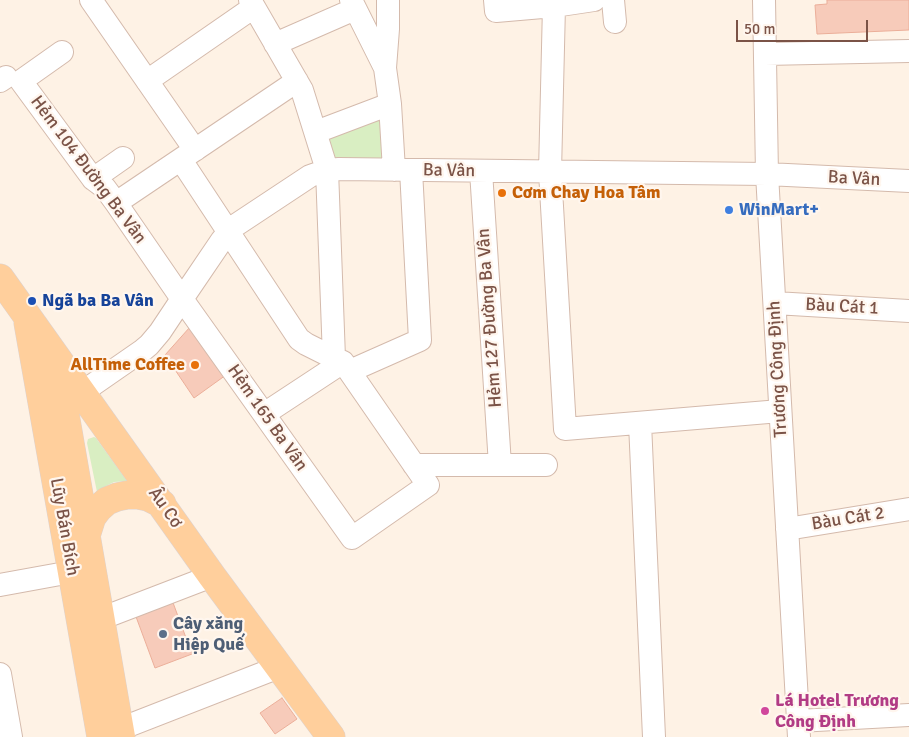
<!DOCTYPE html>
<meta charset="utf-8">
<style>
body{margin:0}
#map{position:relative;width:909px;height:737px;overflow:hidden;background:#fef2e5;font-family:Signika,sans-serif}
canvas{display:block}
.scale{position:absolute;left:736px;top:20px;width:132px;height:22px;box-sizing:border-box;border:2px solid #7b5347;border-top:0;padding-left:6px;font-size:15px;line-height:18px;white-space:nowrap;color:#7b5347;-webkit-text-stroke:4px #fff6ee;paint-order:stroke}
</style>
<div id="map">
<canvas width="909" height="737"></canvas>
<div class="scale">50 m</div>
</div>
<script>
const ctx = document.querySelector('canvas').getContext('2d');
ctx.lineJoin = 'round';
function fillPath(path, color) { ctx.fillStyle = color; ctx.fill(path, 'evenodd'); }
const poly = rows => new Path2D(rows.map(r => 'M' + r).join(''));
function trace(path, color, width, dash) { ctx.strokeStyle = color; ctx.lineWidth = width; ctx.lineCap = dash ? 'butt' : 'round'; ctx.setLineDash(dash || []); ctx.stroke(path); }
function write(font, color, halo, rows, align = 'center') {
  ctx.font = font + ' Signika,sans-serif'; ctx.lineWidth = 4.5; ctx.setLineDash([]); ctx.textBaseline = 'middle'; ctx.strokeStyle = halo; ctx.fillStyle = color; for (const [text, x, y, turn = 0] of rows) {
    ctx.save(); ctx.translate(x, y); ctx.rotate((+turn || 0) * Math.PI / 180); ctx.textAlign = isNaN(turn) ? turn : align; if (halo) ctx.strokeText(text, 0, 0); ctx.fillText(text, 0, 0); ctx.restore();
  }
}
const green = poly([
 [381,114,385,160,334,161,327,135],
 [94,437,96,438,127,481,114,482,108,485,97,492,87,443,88,439]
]);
const building = poly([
 [827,0,909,0,909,30,817,34,815,5,827,4,827,0],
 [190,327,226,375,194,398,165,355,190,327],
 [172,600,192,654,155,668,135,614,172,600],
 [282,698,297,719,275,734,260,713,282,698]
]);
const minor = poly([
 [91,0,195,150],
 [351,0,385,68],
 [388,0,388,29,385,68,390,104,394,170],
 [495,0,496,11,554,6,594,0],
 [613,0,615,22],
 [764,0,767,174,799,737],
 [554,6,550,172,565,429,780,411],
 [275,44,355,9],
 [62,52,21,81,93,179,105,188,116,203,182,299,352,538,428,485,343,362,334,358,327,170,302,90,250,0],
 [765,54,909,51],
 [0,81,6,77],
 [147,81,254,7],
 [316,132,390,104],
 [181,160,299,339,306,344,334,358],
 [481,171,500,465],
 [93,179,123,158],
 [116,203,297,81],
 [775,303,909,311],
 [350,371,420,340,411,170],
 [81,393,143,350,149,345,160,332,182,299,222,240,236,225,310,176,327,170,339,169,767,174,909,181],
 [264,414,343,362],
 [640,423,654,737],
 [414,465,546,465],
 [787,529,909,509],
 [0,585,71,572],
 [100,619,212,576],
 [0,674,11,737],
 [798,721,909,715],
 [120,729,279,667]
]);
const major = poly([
 [0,278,212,576,331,737],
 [28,323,101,737],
 [56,362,121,737],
 [86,536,92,517,98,509,107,501,117,497,127,495,138,495,148,497,162,504]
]);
const markers = [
 [502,193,5,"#e8710a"],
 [729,210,5,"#3f7fe0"],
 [32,301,5,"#1a4fb4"],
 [195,365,5,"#e8710a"],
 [163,634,5,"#5c6f8a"],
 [765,711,5,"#d1479c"]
];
const streetNames = [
 ["Hẻm 104 Đường Ba Vân",88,170,53],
 ["Ba Vân",449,171,1],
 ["Ba Vân",854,179,3],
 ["Bàu Cát 1",842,307,3],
 ["Hẻm 127 Đường Ba Vân",490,318,-94],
 ["Trương Công Định",778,369,-93],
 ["Hẻm 165 Ba Vân",267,418,55],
 ["Âu Cơ",165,508,55],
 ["Bàu Cát 2",848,519,-9],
 ["Lũy Bán Bích",64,527,80]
];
const foodNames = [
 ["Cơm Chay Hoa Tâm",512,193],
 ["AllTime Coffee",185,365,"right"]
];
const shopNames = [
 ["WinMart+",739,210]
];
const transitNames = [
 ["Ngã ba Ba Vân",42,301]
];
const serviceNames = [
 ["Cây xăng",173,624],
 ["Hiệp Quế",173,645]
];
const hotelNames = [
 ["Lá Hotel Trương",775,701],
 ["Công Định",775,722]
];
fillPath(green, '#d9eec2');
fillPath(building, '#f7cbba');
trace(building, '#ebae99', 1);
trace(minor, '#d4baac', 24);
trace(major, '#ddd2cf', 29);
trace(minor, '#fff', 22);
trace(major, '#ffcf9c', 28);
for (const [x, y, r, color] of markers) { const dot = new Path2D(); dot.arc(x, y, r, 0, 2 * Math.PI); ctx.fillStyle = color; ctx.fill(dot); trace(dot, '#fff6ee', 2); }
write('18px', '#7b5347', '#fff6ee', streetNames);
write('bold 18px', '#c56008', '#fff6ee', foodNames, 'left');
write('bold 18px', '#366cbe', '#fff6ee', shopNames, 'left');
write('bold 18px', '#164399', '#fff6ee', transitNames, 'left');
write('bold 18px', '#4e5e75', '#fff6ee', serviceNames, 'left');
write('bold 18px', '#b23c85', '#fff6ee', hotelNames, 'left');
</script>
